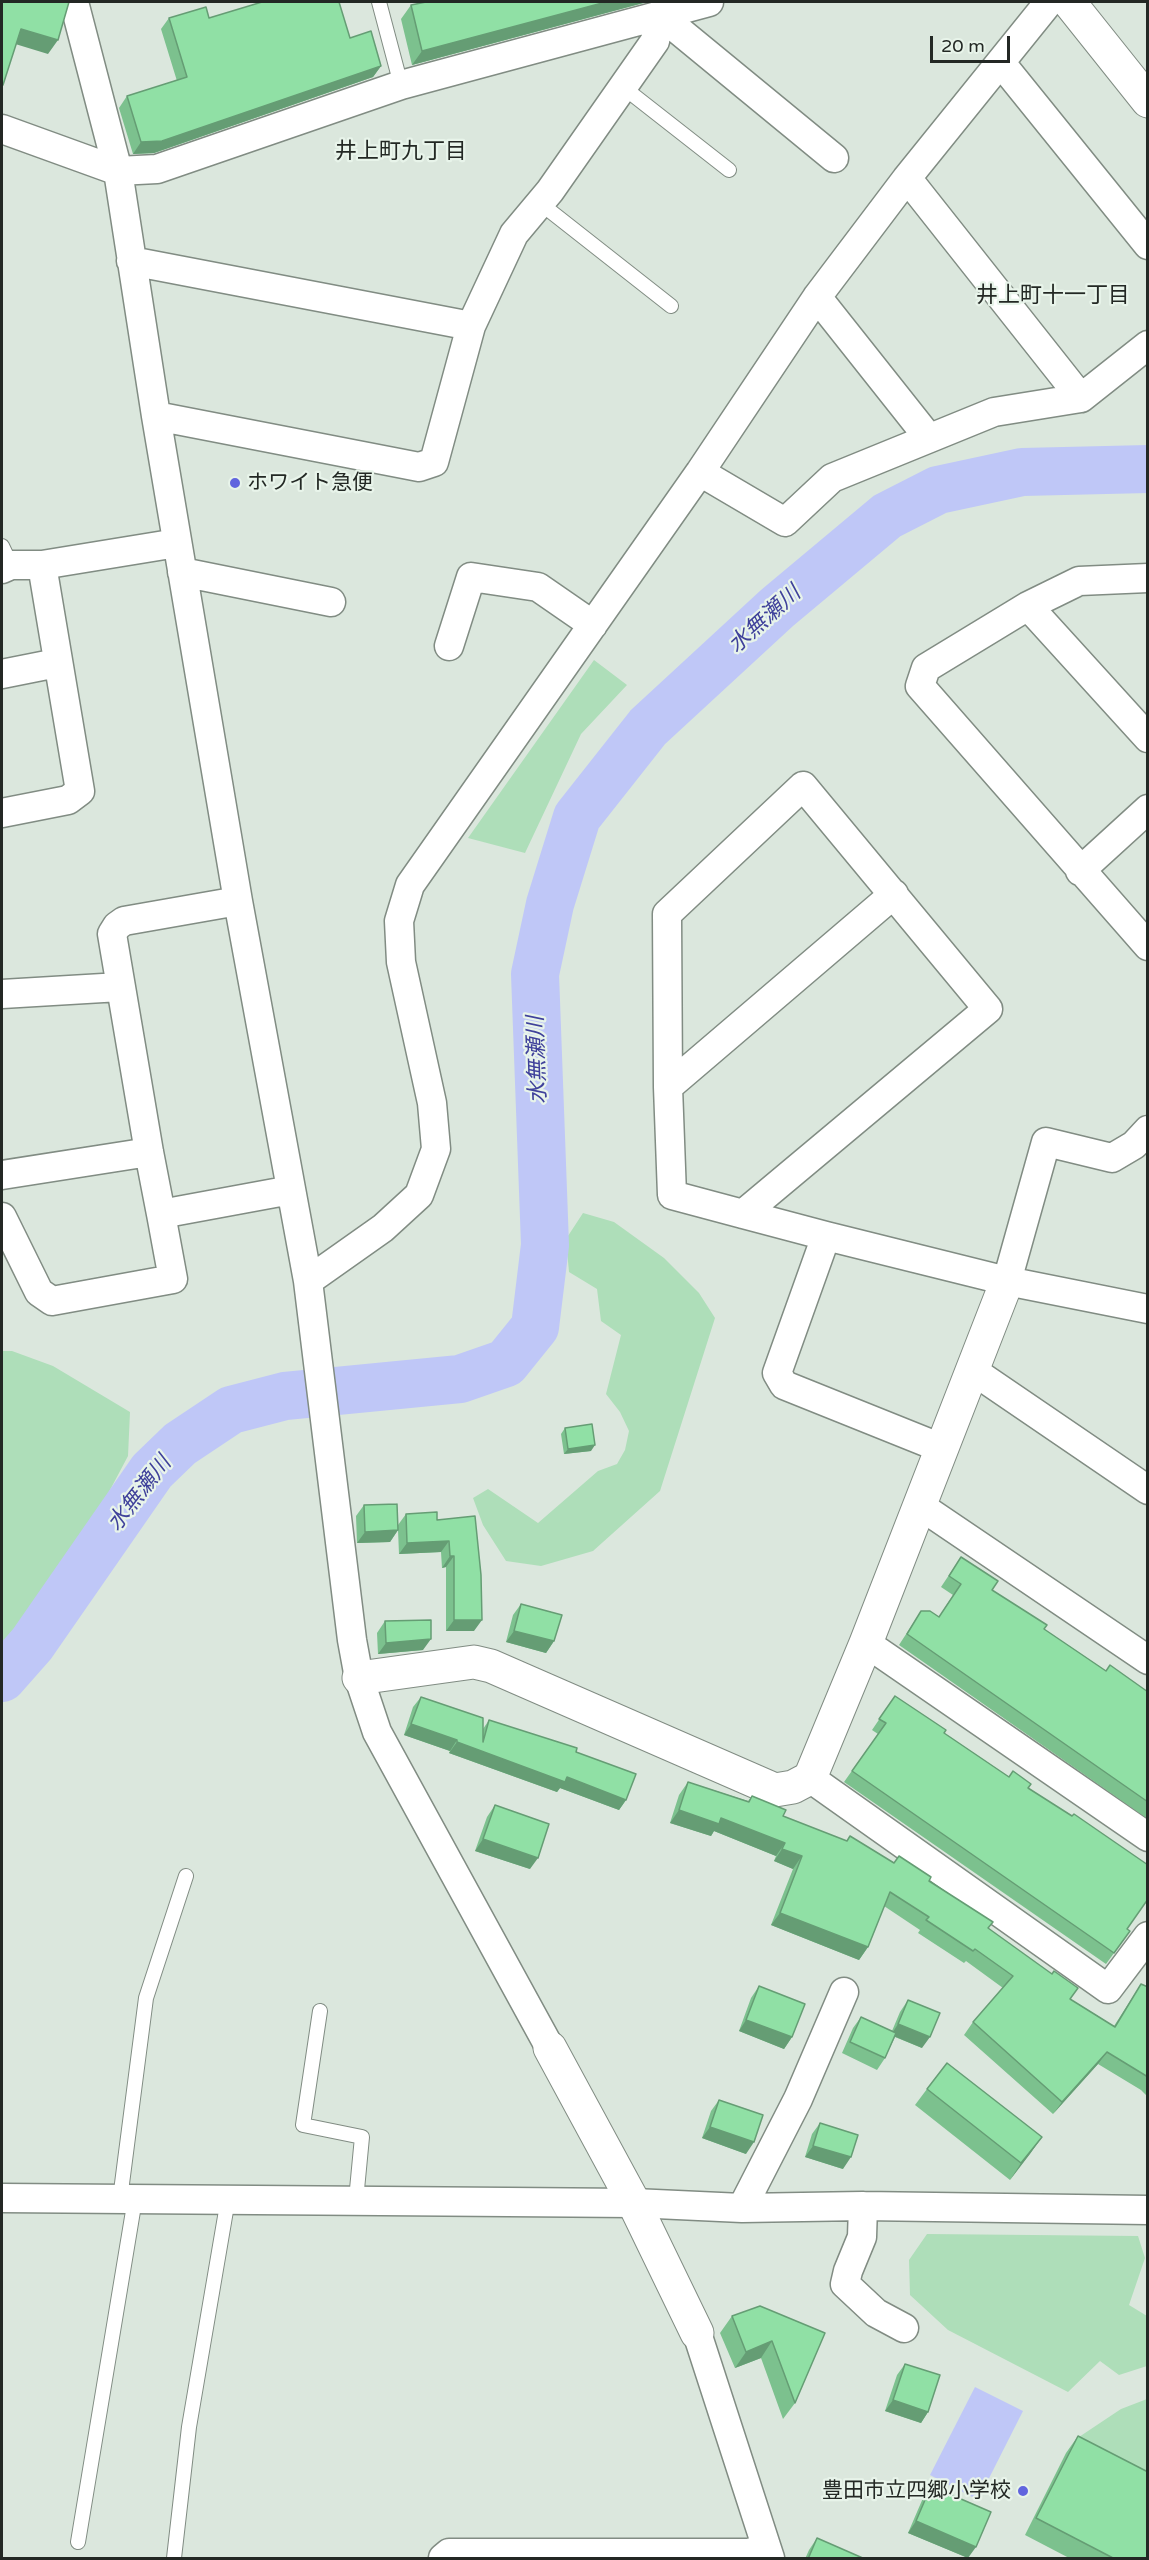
<!DOCTYPE html>
<meta charset="utf-8">
<style>
body{margin:0}
#map{position:relative;width:1149px;height:2560px;overflow:hidden;background:#dbe7dd;font-family:"Varela Round",sans-serif}
canvas{display:block}
.frame{position:absolute;inset:0;border:3px solid #232824;pointer-events:none}
.scale{position:absolute;left:930px;top:36px;width:80px;height:27px;box-sizing:border-box;border:3px solid #232824;border-top:0;padding-left:8px;font-size:18px;line-height:21px;white-space:nowrap;color:#232824;-webkit-text-stroke:4px #e8f4ea;paint-order:stroke}
</style>
<div id="map">
<canvas width="1149" height="2560"></canvas>
<div class="frame"></div>
<div class="scale">20 m</div>
</div>
<script>
const ctx = document.querySelector('canvas').getContext('2d');
ctx.lineJoin = 'round';
function fillPath(path, color) { ctx.fillStyle = color; ctx.fill(path, 'evenodd'); }
const poly = rows => new Path2D(rows.map(r => 'M' + r).join(''));
function trace(path, color, width, dash) { ctx.strokeStyle = color; ctx.lineWidth = width; ctx.lineCap = dash ? 'butt' : 'round'; ctx.setLineDash(dash || []); ctx.stroke(path); }
function write(font, color, halo, rows, align = 'center') {
  ctx.font = font + ' "Varela Round","Noto Sans JP",sans-serif'; ctx.lineWidth = 4.5; ctx.setLineDash([]); ctx.textBaseline = 'middle'; ctx.strokeStyle = halo; ctx.fillStyle = color; for (const [text, x, y, turn = 0] of rows) {
    ctx.save(); ctx.translate(x, y); ctx.rotate((+turn || 0) * Math.PI / 180); ctx.textAlign = isNaN(turn) ? turn : align; if (halo) ctx.strokeText(text, 0, 0); ctx.fillText(text, 0, 0); ctx.restore();
  }
}
const green = poly([
 [594,660,627,685,581,734,525,853,468,838],
 [583,1213,614,1222,664,1258,699,1293,715,1318,660,1491,593,1551,541,1566,506,1561,483,1525,473,1498,488,1489,538,1523,598,1471,617,1464,625,1450,629,1431,620,1412,606,1394,621,1335,601,1321,597,1289,569,1272,566,1239],
 [2,1351,12,1351,53,1366,130,1412,128,1456,83,1541,38,1610,2,1660],
 [927,2234,1138,2236,1145,2258,1129,2305,1147,2316,1147,2366,1119,2375,1100,2361,1068,2392,948,2330,910,2295,909,2260],
 [1147,2399,1147,2475,1076,2439,1121,2409]
]);
const water = poly([
 [975,2387,1023,2411,978,2500,930,2475]
]);
const river = poly([
 [2,1678,32,1644,152,1471,180,1444,231,1410,285,1396,460,1379,506,1363,535,1327,545,1245,535,974,550,904,577,817,648,727,777,608,887,516,938,490,1022,472,1148,469]
]);
const lane = poly([
 [379,2,401,85],
 [623,87,729,170],
 [540,203,671,306],
 [2,546,11,565],
 [320,2011,303,2125,362,2137,356,2200],
 [120,2199,146,1998,186,1876],
 [78,2542,135,2199],
 [174,2558,189,2427,228,2199]
]);
const street = poly([
 [74,2,118,171,156,416,238,901,308,1281,352,1640,359,1678,377,1732,550,2048],
 [660,15,834,158],
 [1001,63,1148,245],
 [2,129,118,171,157,169,401,85,709,2],
 [907,178,1081,398],
 [131,261,471,326],
 [817,297,928,437],
 [156,416,419,467,434,462,471,326,514,234,550,191,655,41,660,15],
 [700,472,785,522,832,478,994,412,1081,398,1148,345],
 [2,569,11,565,42,565,177,543],
 [182,572,331,602],
 [1148,578,1079,581,1028,606,926,668,920,686,1148,946],
 [1028,606,1148,738],
 [449,646,471,577,538,587,593,625],
 [2,674,57,663],
 [2,813,68,800,80,791,42,565],
 [1080,871,1148,809],
 [238,901,124,921,117,926,112,934,149,1152,161,1214,291,1190],
 [2,994,120,987],
 [668,1087,894,894],
 [2,1175,149,1152],
 [743,1214,988,1009,803,786,667,914,668,1087,672,1195,743,1214,826,1236,1007,1281,1148,1309],
 [2,1217,39,1292,52,1301,173,1279,161,1214],
 [826,1236,777,1373,784,1385,941,1448],
 [308,1281,383,1228,419,1195,436,1149,432,1103,401,962,399,921,410,885,700,472,817,297,907,178,1049,2],
 [1007,1281,1046,1142,1112,1158,1134,1145,1148,1130],
 [972,1370,1148,1490],
 [919,1505,1148,1660],
 [866,1643,1148,1837],
 [810,1778,1108,1989,1148,1936],
 [2,2198,634,2203,742,2208,863,2206,1148,2210],
 [863,2206,862,2237,848,2271,845,2284,876,2313,904,2328],
 [742,2208,798,2099,844,1992],
 [697,2333,770,2558],
 [443,2558,449,2553,749,2553,766,2548]
]);
const secondary = poly([
 [1069,2,1148,101],
 [359,1678,474,1662,491,1666,775,1790,793,1787,810,1778,866,1643,1007,1281],
 [550,2048,634,2203,697,2333]
]);
const wall = poly([
 [426,2,647,2,412,65,401,19,411,5],
 [169,18,209,18,350,38,381,66,373,77,154,153,133,154,119,108,127,96,177,81,161,29],
 [565,1428,591,1451,564,1454,561,1434],
 [364,1505,398,1525,406,1514,437,1520,475,1516,474,1631,446,1631,446,1567,442,1568,441,1552,399,1554,398,1530,390,1542,357,1543,356,1516],
 [961,1557,992,1590,1044,1629,1106,1671,1148,1692,1148,1819,899,1645,921,1611,939,1617,953,1595,941,1587],
 [521,1604,554,1641,546,1653,506,1642,513,1615],
 [385,1621,423,1650,378,1654,377,1633],
 [895,1696,944,1733,1009,1777,1028,1788,1127,1929,1130,1931,1106,1964,844,1782,878,1734,872,1730],
 [421,1697,483,1729,489,1720,576,1752,626,1800,619,1810,560,1788,557,1792,449,1753,450,1751,404,1735,413,1707],
 [688,1782,748,1801,752,1796,783,1816,893,1863,929,1881,988,1928,1070,1999,1114,2026,1141,1984,1148,1987,1148,2097,1141,2090,1098,2064,1053,2114,964,2035,973,2022,1003,1988,966,1961,964,1963,918,1933,920,1930,884,1906,868,1947,859,1960,771,1925,793,1869,774,1861,776,1856,714,1831,711,1836,670,1823,679,1795],
 [495,1805,530,1869,475,1851,487,1817],
 [759,1986,792,2037,784,2049,739,2031,751,1998],
 [908,2000,922,2048,895,2037,885,2058,877,2070,842,2053,853,2028,861,2017,892,2031,900,2012],
 [927,2089,1042,2137,1010,2180,915,2105],
 [719,2100,746,2154,702,2138,711,2111],
 [820,2123,843,2169,805,2157,812,2134],
 [732,2316,825,2333,795,2403,783,2419,761,2358,735,2368,720,2333],
 [905,2364,928,2412,921,2423,885,2411,897,2375],
 [1078,2436,1148,2559,1071,2559,1025,2535,1066,2453],
 [931,2486,968,2558,908,2533,923,2498],
 [817,2538,865,2559,805,2559,809,2550]
]);
const shadedWall = poly([
 [606,2,647,2,412,65,422,51],
 [21,29,58,40,48,54,12,43],
 [381,66,373,77,154,153,133,154,141,142],
 [595,1445,591,1451,564,1454,568,1449],
 [398,1530,390,1542,357,1543,365,1532],
 [449,1541,441,1552,399,1554,407,1543],
 [450,1556,454,1556,446,1567,442,1568],
 [454,1620,482,1620,474,1631,446,1631],
 [514,1631,554,1641,546,1653,506,1642],
 [431,1639,423,1650,378,1654,386,1643],
 [411,1724,457,1740,450,1751,404,1735],
 [457,1742,567,1777,626,1800,619,1810,560,1788,557,1792,449,1753],
 [679,1810,721,1818,785,1843,776,1856,714,1831,711,1836,670,1823],
 [483,1839,538,1858,530,1869,475,1851],
 [782,1849,802,1856,793,1869,774,1861],
 [780,1913,868,1947,859,1960,771,1925],
 [746,2020,792,2037,784,2049,739,2031],
 [898,2024,930,2037,922,2048,891,2035],
 [1107,2052,1098,2064,1053,2114,1062,2102],
 [710,2127,754,2142,746,2154,702,2138],
 [1042,2137,1030,2154,1010,2180,1021,2163],
 [813,2146,851,2157,843,2169,805,2157],
 [772,2341,761,2358,735,2368,746,2352],
 [893,2400,928,2412,921,2423,885,2411],
 [916,2521,976,2547,968,2558,908,2533]
]);
const building = poly([
 [2,2,69,2,58,40,21,29,3,85,2,85,2,2],
 [262,2,339,2,350,38,371,31,381,66,162,141,141,142,127,96,187,77,169,18,206,7,209,18,262,2],
 [426,2,606,2,422,51,411,5,426,2],
 [592,1424,595,1445,568,1449,565,1428,592,1424],
 [397,1504,398,1530,365,1532,364,1505,397,1504],
 [437,1512,437,1520,475,1516,481,1575,482,1620,454,1620,454,1556,450,1556,449,1541,407,1543,406,1514,437,1512],
 [961,1557,998,1581,992,1590,1047,1625,1044,1629,1106,1671,1110,1665,1148,1692,1148,1802,907,1634,921,1611,930,1611,939,1617,961,1584,949,1576,961,1557],
 [521,1604,562,1615,554,1641,514,1631,521,1604],
 [431,1620,431,1639,386,1643,385,1621,431,1620],
 [895,1696,946,1730,944,1733,1009,1777,1013,1771,1031,1784,1028,1788,1072,1816,1074,1814,1148,1865,1148,1899,1127,1929,1130,1931,1114,1953,852,1771,886,1723,879,1719,895,1696],
 [421,1697,483,1718,483,1742,489,1720,577,1748,576,1752,636,1774,626,1800,567,1777,565,1782,457,1742,457,1740,411,1724,421,1697],
 [688,1782,749,1802,752,1796,786,1810,783,1816,847,1841,850,1836,894,1863,899,1856,931,1877,929,1881,993,1922,988,1928,1052,1974,1054,1971,1078,1988,1070,1999,1115,2027,1141,1984,1148,1987,1148,2077,1107,2052,1062,2102,973,2022,1013,1976,975,1949,973,1951,926,1920,929,1917,890,1892,868,1947,780,1913,802,1856,782,1849,785,1843,721,1818,719,1824,679,1810,688,1782],
 [495,1805,549,1824,538,1858,483,1839,495,1805],
 [759,1986,805,2004,792,2037,746,2020,759,1986],
 [908,2000,940,2013,930,2037,898,2024,908,2000],
 [861,2017,896,2033,885,2058,850,2042,861,2017],
 [947,2063,1042,2137,1021,2163,927,2089,947,2063],
 [719,2100,763,2115,754,2142,710,2127,719,2100],
 [820,2123,858,2135,851,2157,813,2146,820,2123],
 [760,2306,825,2333,795,2403,772,2341,746,2352,732,2316,760,2306],
 [905,2364,940,2375,928,2412,893,2400,905,2364],
 [1078,2436,1148,2472,1148,2559,1115,2559,1036,2518,1078,2436],
 [931,2486,991,2512,976,2547,916,2521,931,2486],
 [817,2538,865,2559,808,2559,817,2538]
]);
const markers = [
 [235,483,6,"#6165de"],
 [1023,2491,6,"#6165de"]
];
const poiNames = [
 ["ホワイト急便",247,483],
 ["豊田市立四郷小学校",1011,2491,"right"]
];
const neighbourhoodNames = [
 ["井上町九丁目",401,152],
 ["井上町十一丁目",1053,296]
];
const waterNames = [
 ["水無瀬川",765,620,-42],
 ["水無瀬川",538,1060,-92],
 ["水無瀬川",140,1494,-52]
];
fillPath(green, '#aedeb9');
fillPath(water, '#bfc7f7');
trace(river, '#bfc7f7', 48);
trace(lane, '#818c83', 16);
trace(street, '#818c83', 31);
trace(secondary, '#818c83', 35);
trace(lane, '#fff', 14);
trace(street, '#fff', 28);
trace(secondary, '#fff', 33);
fillPath(wall, '#7cc18e');
fillPath(shadedWall, '#659d74');
fillPath(building, '#90e0a5');
trace(building, '#659d74', 1.5);
for (const [x, y, r, color] of markers) { const dot = new Path2D(); dot.arc(x, y, r, 0, 2 * Math.PI); ctx.fillStyle = color; ctx.fill(dot); trace(dot, '#e8f4ea', 2); }
write('21px', '#232824', '#e8f4ea', poiNames, 'left');
write('22px', '#232824', '#e8f4ea', neighbourhoodNames);
write('italic 22px', '#3f419b', '#e8f4ea', waterNames);
</script>
